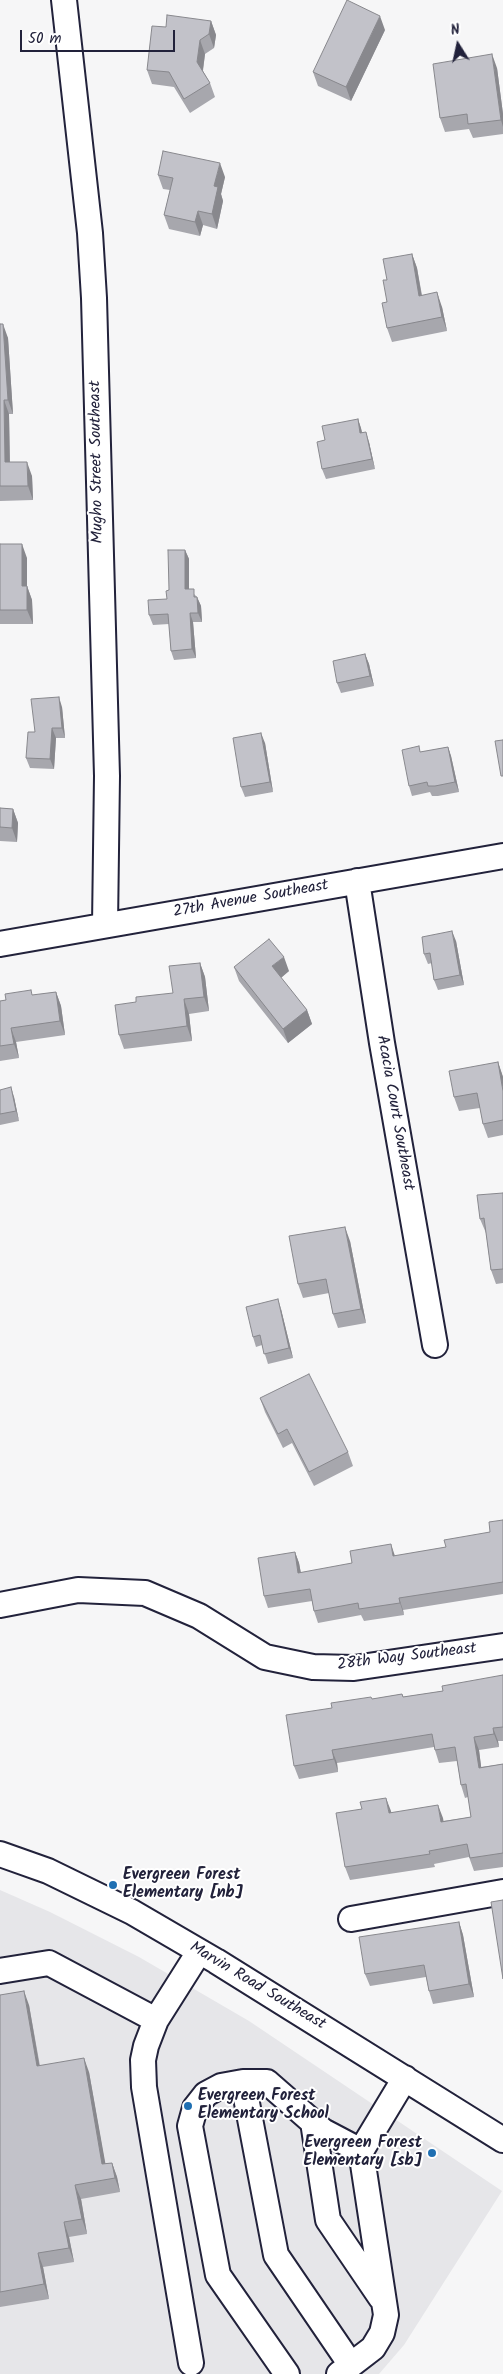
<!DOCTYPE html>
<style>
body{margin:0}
#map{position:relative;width:503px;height:2374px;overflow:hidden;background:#f6f6f7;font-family:Kalam,sans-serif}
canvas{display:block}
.north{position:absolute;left:433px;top:20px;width:50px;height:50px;-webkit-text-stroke:4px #fff;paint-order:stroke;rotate:350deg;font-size:14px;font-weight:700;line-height:20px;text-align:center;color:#22223b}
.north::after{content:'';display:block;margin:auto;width:18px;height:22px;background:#22223b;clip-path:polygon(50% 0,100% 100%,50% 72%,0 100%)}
.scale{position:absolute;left:20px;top:30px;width:155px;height:22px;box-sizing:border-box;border:2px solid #22223b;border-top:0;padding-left:6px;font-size:15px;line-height:18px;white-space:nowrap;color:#22223b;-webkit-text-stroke:4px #fff;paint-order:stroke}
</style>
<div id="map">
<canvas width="503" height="2374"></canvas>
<div class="north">N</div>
<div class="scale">50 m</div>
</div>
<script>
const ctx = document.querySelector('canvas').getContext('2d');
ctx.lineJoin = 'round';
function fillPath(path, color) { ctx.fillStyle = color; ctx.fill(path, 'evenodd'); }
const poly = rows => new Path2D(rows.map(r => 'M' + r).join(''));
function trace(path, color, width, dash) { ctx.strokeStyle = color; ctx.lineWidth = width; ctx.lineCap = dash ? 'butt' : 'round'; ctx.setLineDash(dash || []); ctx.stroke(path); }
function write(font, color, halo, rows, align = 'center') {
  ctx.font = font + ' Kalam,sans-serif'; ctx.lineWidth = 4; ctx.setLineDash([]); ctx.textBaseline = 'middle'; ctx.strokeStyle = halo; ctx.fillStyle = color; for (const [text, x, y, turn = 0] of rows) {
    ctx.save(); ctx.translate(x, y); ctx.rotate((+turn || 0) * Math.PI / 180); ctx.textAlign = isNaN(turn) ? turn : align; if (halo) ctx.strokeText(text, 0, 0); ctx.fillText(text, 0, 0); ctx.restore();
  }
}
const built = poly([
 [0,1890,50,1912,139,1957,249,2021,502,2191,404,2345,379,2374,0,2374]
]);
const minor = poly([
 [64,0,90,233,94,298,107,776,105,925],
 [357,881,382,1043,435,1345],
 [0,944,503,856],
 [0,1605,78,1590,145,1593,199,1616,265,1657,313,1667,354,1668,503,1646],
 [0,1854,48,1871,132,1912,216,1961,503,2140],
 [351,1919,503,1892],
 [0,1971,49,1963,156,2020],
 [243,2082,276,2255,351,2365],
 [313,2122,328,2220,381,2298],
 [191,2363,144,2087,143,2060,146,2046,156,2020,199,1952],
 [287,2374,218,2275,190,2126,195,2108,206,2094,221,2086,243,2082,267,2082,323,2131,361,2151],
 [339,2374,373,2348,382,2333,386,2315,361,2151,405,2078]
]);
const wall = poly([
 [211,21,216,35,214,48,205,54,203,71,210,83,215,97,190,113,174,87,152,84,147,70,166,27],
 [385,30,351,101,318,86,313,72],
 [497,68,503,114,503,134,473,138,469,129,445,132,440,118],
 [158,175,225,177,221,194,223,201,217,229,203,225,200,236,169,229,164,215,170,190,163,189],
 [412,254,417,268,422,295,442,307,447,331,392,342,387,328,387,280],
 [0,324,8,338,13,414,9,414,10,462,32,476,33,500,0,501],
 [358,419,362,432,369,442,375,469,326,479,322,469,325,440],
 [0,544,27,558,27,586,32,600,33,624,0,624],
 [185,550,189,559,189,589,197,597,201,606,202,622,193,622,196,658,174,660,171,651,169,624,153,625,149,615,167,599,169,590],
 [365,654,369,664,374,686,341,693,337,683],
 [62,707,65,738,56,738,54,769,30,768,26,758,35,732],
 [265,743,273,792,245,797,241,787],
 [448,747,451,756,459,792,438,796,432,796,430,792,412,796,409,786,421,752],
 [0,808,13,809,18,823,17,842,0,841],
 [456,941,464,985,438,990,434,980,432,963,428,964,424,954],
 [200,963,205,977,209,1011,189,1014,192,1041,124,1049,119,1035,173,993],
 [234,967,289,971,281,978,307,1010,312,1024,288,1043,239,981],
 [56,992,61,1006,65,1035,16,1042,19,1058,0,1061,0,1001],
 [498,1062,503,1077,503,1135,488,1138,483,1124,480,1108,459,1111,454,1097],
 [0,1090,14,1097,19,1121,0,1125],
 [503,1193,503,1283,496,1284,491,1270,486,1233,480,1219],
 [350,1241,366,1323,338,1328,333,1314,329,1293,303,1298,298,1284],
 [281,1309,293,1358,268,1364,262,1345,256,1347,253,1337],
 [260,1398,348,1452,353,1466,314,1486,292,1443,283,1448,265,1412],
 [503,1520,503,1594,403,1610,404,1615,364,1621,361,1615,318,1623,314,1611,312,1601,268,1608,264,1596,295,1552,299,1563,301,1573,446,1547,490,1532],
 [503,1675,503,1741,498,1741,499,1747,479,1750,481,1767,503,1764,503,1867,474,1871,469,1857,434,1864,435,1867,350,1880,345,1867,391,1813,443,1818,443,1821,471,1817,468,1797,465,1798,461,1785,457,1761,439,1763,434,1747,337,1763,338,1772,299,1779,294,1766,372,1699,402,1694,403,1697,443,1691],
 [459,1922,463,1935,474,1997,433,2004,429,1991,426,1977,370,1986,365,1974],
 [0,1995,29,2005,40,2066,89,2072,105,2164,112,2163,117,2177,120,2192,81,2199,87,2234,69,2237,74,2262,43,2267,49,2299,0,2307]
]);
const shadedWall = poly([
 [380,16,385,30,351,101,346,87],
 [211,21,216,35,214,48,209,34],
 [200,40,205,54,202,76,197,62],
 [492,54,497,68,503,114,503,127,501,120],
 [220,163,225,177,221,194,223,201,217,229,212,214,214,186],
 [198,211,203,225,200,236,195,222],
 [412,254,417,268,424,310,419,296],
 [437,292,442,307,447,331,442,317],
 [3,324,8,338,13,414,8,400],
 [4,400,9,414,10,476,5,462],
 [358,419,361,428,364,443,360,433],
 [366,432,369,442,375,469,372,459],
 [27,462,32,476,33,500,28,486],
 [22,544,27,558,27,600,22,586],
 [185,550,189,559,189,599,185,589],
 [27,586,32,600,33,624,27,610],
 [197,597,201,606,202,622,198,613],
 [190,613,193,622,196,658,192,649],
 [365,654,369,664,374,686,370,676],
 [59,697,62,707,65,738,62,728],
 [52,728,56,738,54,769,50,759],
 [261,733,265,743,273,792,270,782],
 [448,747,451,756,459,792,455,782],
 [13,809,18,823,17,842,12,828],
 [452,931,456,941,464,985,460,975],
 [284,957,289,971,277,981,272,966],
 [200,963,205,977,209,1011,204,997],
 [56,992,61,1006,65,1035,60,1021],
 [184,999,189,1014,192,1041,187,1026],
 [307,1010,312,1024,288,1043,283,1029],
 [11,1028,16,1042,19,1058,14,1044],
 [498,1062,503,1077,503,1091],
 [11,1087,14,1097,19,1121,16,1111],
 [345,1227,350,1241,366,1323,361,1309],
 [278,1299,281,1309,293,1358,289,1348],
 [391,1544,395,1556,393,1556],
 [295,1552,299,1563,303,1585,298,1573],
 [399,1598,403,1610,404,1615,400,1603],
 [493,1728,498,1741,499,1747,494,1734],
 [474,1737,479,1750,483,1781,479,1768],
 [332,1750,337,1763,338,1772,334,1759],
 [386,1798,391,1811,393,1826,389,1813],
 [438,1805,443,1818,446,1835,441,1822],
 [459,1922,463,1935,474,1997,469,1984],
 [24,1991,29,2005,42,2081,37,2066],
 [84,2058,89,2072,108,2178,102,2164],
 [112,2163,117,2177,120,2192,115,2178],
 [75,2185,81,2199,87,2234,82,2219],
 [64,2222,69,2237,74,2262,69,2248],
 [38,2253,43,2267,49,2299,44,2284]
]);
const building = poly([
 [347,0,380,16,346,87,313,72,347,0],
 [167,15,211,21,209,34,200,40,197,62,210,83,184,99,169,72,147,70,152,26,166,27,167,15],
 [492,54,501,120,468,124,467,114,440,118,433,64,492,54],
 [163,151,220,163,214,186,218,187,212,214,198,211,195,222,164,215,173,178,158,175,163,151],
 [412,254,419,296,437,292,442,317,387,328,382,303,387,302,383,280,387,280,383,259,412,254],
 [0,324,3,324,8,400,4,400,5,462,27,462,28,486,0,486,0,324],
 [358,419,360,433,366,432,372,459,322,469,317,442,325,440,322,426,358,419],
 [0,544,22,544,22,586,27,586,27,610,0,610,0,544],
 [168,550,185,550,185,589,194,589,194,597,197,597,198,613,190,613,192,649,171,651,168,614,149,615,148,600,167,599,166,591,169,590,168,550],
 [365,654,370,676,337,683,333,661,365,654],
 [59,697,62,728,52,728,50,759,26,758,28,732,35,732,31,699,59,697],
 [261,733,270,782,241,787,233,738,261,733],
 [503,740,503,776,501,776,495,741,503,740],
 [419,746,420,752,448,747,455,782,435,786,428,786,427,782,409,786,402,750,419,746],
 [0,808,13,809,12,828,0,827,0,808],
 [452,931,460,975,434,980,430,953,424,954,422,937,452,931],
 [269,939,284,957,272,966,307,1010,283,1029,234,967,269,939],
 [200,963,204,997,184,999,187,1026,119,1035,115,1005,136,1002,136,997,173,993,169,966,200,963],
 [31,990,32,995,56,992,60,1021,11,1028,14,1044,0,1046,0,1001,6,1000,5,994,31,990],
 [498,1062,503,1091,503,1120,483,1124,477,1093,454,1097,449,1071,498,1062],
 [11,1087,16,1111,0,1114,0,1090,11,1087],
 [503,1193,503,1269,491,1270,484,1218,480,1219,477,1195,503,1193],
 [345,1227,361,1309,333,1314,326,1279,298,1284,289,1236,345,1227],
 [278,1299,289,1348,264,1354,260,1335,253,1337,246,1307,278,1299],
 [309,1374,348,1452,309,1472,287,1429,278,1434,260,1398,309,1374],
 [503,1520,503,1582,399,1598,400,1603,359,1609,358,1603,314,1611,310,1589,264,1596,258,1558,295,1552,298,1573,352,1563,350,1551,391,1544,393,1556,446,1547,444,1540,490,1532,489,1522,503,1520],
 [503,1675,503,1727,493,1728,494,1734,474,1737,479,1768,503,1764,503,1853,470,1858,467,1844,429,1851,430,1854,345,1867,336,1813,362,1809,360,1802,386,1798,389,1813,438,1805,441,1822,471,1817,466,1784,461,1785,455,1747,435,1750,432,1734,332,1750,334,1759,294,1766,286,1715,332,1708,331,1703,371,1697,372,1699,402,1694,403,1697,443,1691,442,1686,503,1675],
 [503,1900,503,1979,491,1902,503,1900],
 [459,1922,469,1984,429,1991,424,1965,365,1974,359,1937,459,1922],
 [24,1991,37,2066,84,2058,102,2164,112,2163,115,2178,75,2185,82,2219,64,2222,69,2248,38,2253,44,2284,0,2292,0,1995,24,1991]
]);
const markers = [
 [113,1885,5,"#1f6fb2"],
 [188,2106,5,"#1f6fb2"],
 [432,2153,5,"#1f6fb2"]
];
const streetNames = [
 ["Mugho Street Southeast",98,462,-91],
 ["27th Avenue Southeast",251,900,-10],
 ["Acacia Court Southeast",394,1113,80],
 ["28th Way Southeast",407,1658,-7],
 ["Marvin Road Southeast",257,1987,31]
];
const poiNames = [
 ["Evergreen Forest",123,1876],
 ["Elementary [nb]",123,1894],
 ["Evergreen Forest",198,2097],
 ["Elementary School",198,2115],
 ["Evergreen Forest",422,2144,"right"],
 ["Elementary [sb]",422,2162,"right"]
];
fillPath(built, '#e6e6e9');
trace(minor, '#22223b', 28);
trace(minor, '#fff', 24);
fillPath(wall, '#a7a7ad');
fillPath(shadedWall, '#88888d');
fillPath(building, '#c2c2c9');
trace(building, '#88888d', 1);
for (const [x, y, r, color] of markers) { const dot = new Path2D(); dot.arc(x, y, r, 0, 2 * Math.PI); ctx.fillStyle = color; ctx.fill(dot); trace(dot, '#fff', 2); }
write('16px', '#22223b', '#fff', streetNames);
write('bold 16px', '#22223b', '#fff', poiNames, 'left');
</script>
